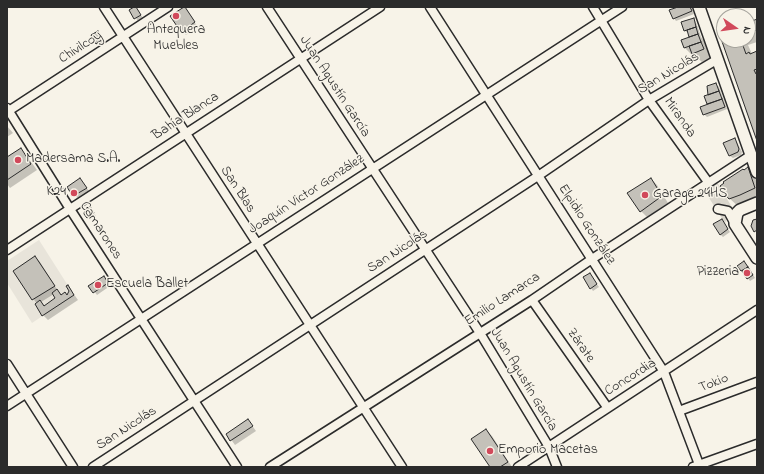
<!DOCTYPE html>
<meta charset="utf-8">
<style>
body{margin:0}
#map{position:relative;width:764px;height:474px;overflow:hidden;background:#f7f3e8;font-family:"Indie Flower",sans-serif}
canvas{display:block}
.frame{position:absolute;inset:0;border:8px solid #2b2b2b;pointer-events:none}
.north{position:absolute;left:716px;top:8px;width:40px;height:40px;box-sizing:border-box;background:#f7f3e8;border:1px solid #a5a39c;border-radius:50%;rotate:103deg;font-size:11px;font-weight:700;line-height:16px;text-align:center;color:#2b2b2b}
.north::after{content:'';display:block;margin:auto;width:14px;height:18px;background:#d1495b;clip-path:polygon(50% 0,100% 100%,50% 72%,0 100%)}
</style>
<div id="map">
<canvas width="764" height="474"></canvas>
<div class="frame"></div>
<div class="north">N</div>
</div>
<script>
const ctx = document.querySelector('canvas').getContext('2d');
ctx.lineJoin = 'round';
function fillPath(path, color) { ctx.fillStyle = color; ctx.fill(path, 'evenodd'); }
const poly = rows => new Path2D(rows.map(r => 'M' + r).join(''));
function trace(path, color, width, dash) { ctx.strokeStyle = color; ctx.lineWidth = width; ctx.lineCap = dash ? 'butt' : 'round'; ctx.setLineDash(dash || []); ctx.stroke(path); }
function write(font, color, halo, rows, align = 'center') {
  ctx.font = font + ' "Indie Flower",sans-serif'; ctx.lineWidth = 3; ctx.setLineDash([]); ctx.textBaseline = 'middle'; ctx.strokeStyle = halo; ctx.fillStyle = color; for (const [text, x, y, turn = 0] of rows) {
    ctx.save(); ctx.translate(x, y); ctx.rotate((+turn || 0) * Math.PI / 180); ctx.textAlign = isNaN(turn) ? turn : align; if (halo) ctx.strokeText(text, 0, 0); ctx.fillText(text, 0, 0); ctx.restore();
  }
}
const built = poly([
 [39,240,74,295,32,323,7,283,7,261]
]);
const green = poly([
 [717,182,733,209,730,212,725,223,704,190]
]);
const shadow = poly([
 [135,7,143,18,138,21,130,10],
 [674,7,691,7,694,14,676,21,674,18],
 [184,8,198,27,186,35,181,31],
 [693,19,696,22,701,37,707,44,712,58,702,62,695,56,694,57,684,47,691,37,689,33,685,31],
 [757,20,757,42,748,45,752,54,757,52,757,138,721,33,724,32,724,40,748,40,748,24],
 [100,35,105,42,100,46,97,43],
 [716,84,719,87,727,109,707,117,704,114,708,105,706,97,709,96],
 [7,126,13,133,7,137],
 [735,140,737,142,742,152,741,155,733,158,730,156,725,144],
 [20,149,26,155,37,170,10,188,7,184,7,158],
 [748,169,757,177,757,201,739,207,729,198],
 [651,179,657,185,668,203,647,217,641,211],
 [82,182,89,191,78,198,76,197,73,194],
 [90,208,96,216,90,220,87,217],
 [722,220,730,232,723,237,720,234],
 [35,257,40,262,58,291,62,295,68,296,70,291,68,286,78,300,48,320,43,315,36,304,37,304,14,271],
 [54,294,56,298,45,306,41,302],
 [747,265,755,278,750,281,739,266],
 [590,274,599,287,593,291,591,288],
 [106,280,110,286,97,295,90,286],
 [248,420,256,431,235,445,227,434],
 [486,430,492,436,512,467,491,467]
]);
const building = poly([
 [134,7,136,7,141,15,134,19,129,10,134,7],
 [184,7,185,7,195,22,181,32,170,16,184,7],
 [678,7,690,7,692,11,673,19,669,10,678,7],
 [694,18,696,27,684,31,681,22,694,18],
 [757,19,757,30,748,33,748,23,757,19],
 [696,27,698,34,689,37,687,30,696,27],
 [98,31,103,39,96,44,91,35,98,31],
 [724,31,724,40,741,40,746,54,749,52,750,54,757,51,757,69,754,70,756,74,757,74,757,141,719,33,724,31],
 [698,34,701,42,684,48,681,40,698,34],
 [701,42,704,49,692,54,689,46,701,42],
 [716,83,719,91,708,95,707,86,716,83],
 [719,91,722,99,707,104,704,96,719,91],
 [722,99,725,107,703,115,700,107,722,99],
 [735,138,739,149,738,152,729,156,723,143,735,138],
 [21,148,31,164,7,180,7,157,21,148],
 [748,167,755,188,740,195,729,199,722,191,723,190,720,186,724,183,723,182,743,169,744,170,748,167],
 [80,178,87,188,75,195,72,195,67,187,80,178],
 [651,178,662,196,640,212,627,193,651,178],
 [90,206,94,213,87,218,84,214,85,209,90,206],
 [722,219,728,229,720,235,713,224,722,219],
 [757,219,757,230,754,232,751,226,753,220,757,219],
 [35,256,55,286,32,300,13,271,35,256],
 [744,261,748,267,741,271,737,266,744,261],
 [748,267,753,275,747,279,742,271,748,267],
 [590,273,597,284,590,289,583,277,590,273],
 [104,276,108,283,93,293,88,286,104,276],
 [68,285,74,295,42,316,35,304,40,300,44,306,55,298,52,293,57,289,61,295,65,292,67,295,69,291,66,286,68,285],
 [248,419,253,426,230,441,226,434,248,419],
 [486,429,508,462,500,467,490,467,471,439,486,429]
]);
const street = poly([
 [104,7,402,467],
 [267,7,480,333,549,447,557,467],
 [430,7,664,372,700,467],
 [593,7,649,100,708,182],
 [7,108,70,209,237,467],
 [7,112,168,7],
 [718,209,728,211,735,224],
 [7,250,380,7],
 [532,300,607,407],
 [7,364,73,467],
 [7,406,622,7],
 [679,411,757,382],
 [93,467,538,176,649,100,718,59],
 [270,467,532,300,592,259,751,155],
 [518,467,757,310],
 [693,467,757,444]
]);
const secondary = poly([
 [699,7,757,172],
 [757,203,740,210,737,213,735,224,757,258]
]);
const markers = [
 [176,16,4,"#d1495b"],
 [18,160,4,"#d1495b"],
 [74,193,4,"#d1495b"],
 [645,195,4,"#d1495b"],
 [747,273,4,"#d1495b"],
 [98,285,4,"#d1495b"],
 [490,451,4,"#d1495b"]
];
const poiNames = [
 ["Antequera",176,31,"center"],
 ["Muebles",176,47,"center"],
 ["Madersama S.A.",26,160],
 ["K24",66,193,"right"],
 ["Garage 24HS",653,195],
 ["Pizzeria",739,273,"right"],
 ["Escuela Ballet",106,285],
 ["Emporio Macetas",498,451]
];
const streetNames = [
 ["Chivilcoy",81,48,-33],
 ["San Nicolás",669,74,-31],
 ["Juan Agustín García",334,87,57],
 ["Bahía Blanca",186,117,-33],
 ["Miranda",679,118,55],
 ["San Blas",237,190,57],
 ["Joaquín Victor González",307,195,-33],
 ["Elpidio González",586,225,57],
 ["Camarones",100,231,57],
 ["San Nicolás",398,252,-33],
 ["Emilio Lamarca",503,300,-33],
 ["Zárate",580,346,55],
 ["Concordia",631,378,-32],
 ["Juan Agustín García",523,380,59],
 ["Tokio",714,384,-21],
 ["San Nicolás",127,429,-33]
];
fillPath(built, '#e8e4da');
fillPath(green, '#dad6cc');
fillPath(shadow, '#0003');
fillPath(building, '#c4c1b9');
trace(building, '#2b2b2b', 1);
trace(street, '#2b2b2b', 11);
trace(secondary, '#2b2b2b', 14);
trace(street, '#f7f3e8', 8);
trace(secondary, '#f7f3e8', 11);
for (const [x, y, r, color] of markers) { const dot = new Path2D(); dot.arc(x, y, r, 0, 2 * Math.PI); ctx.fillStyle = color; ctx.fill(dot); trace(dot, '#f7f3e8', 1.5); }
write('14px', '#2b2b2b', '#f7f3e8', poiNames, 'left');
write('14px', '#2b2b2b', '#f7f3e8', streetNames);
</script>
